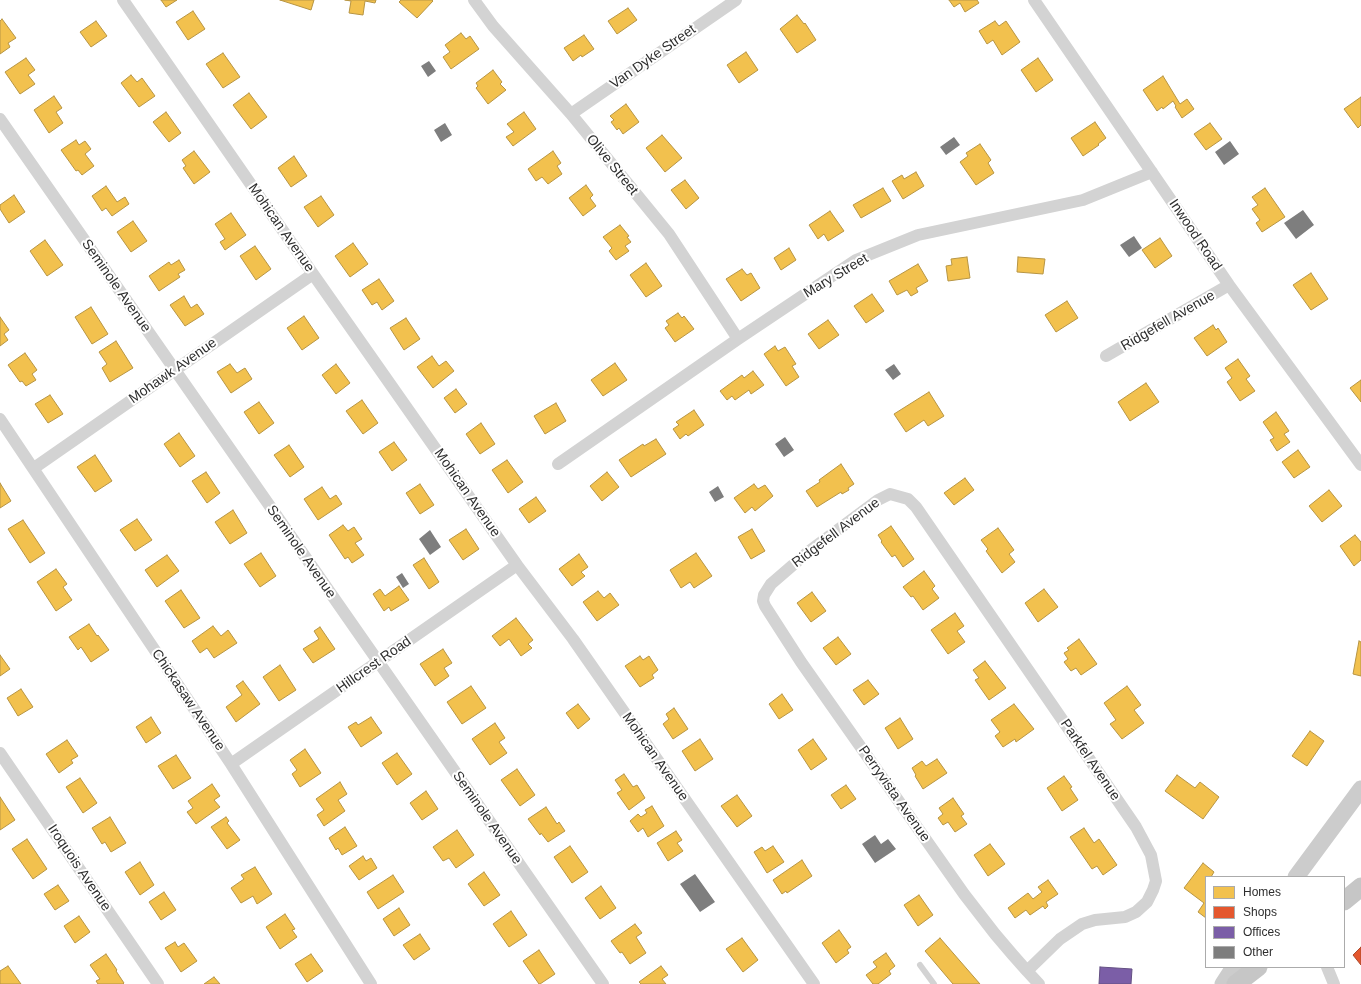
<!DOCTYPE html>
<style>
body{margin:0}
#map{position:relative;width:1361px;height:984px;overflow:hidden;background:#fff;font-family:Helvetica,sans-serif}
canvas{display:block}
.legend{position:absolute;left:1205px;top:876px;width:140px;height:92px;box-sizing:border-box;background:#fff;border:1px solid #ababab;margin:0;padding:5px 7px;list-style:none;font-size:12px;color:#2e2e2e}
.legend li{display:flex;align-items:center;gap:8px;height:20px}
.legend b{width:20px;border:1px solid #ababab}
</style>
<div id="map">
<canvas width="1361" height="984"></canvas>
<ul class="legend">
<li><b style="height:11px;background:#f2c14e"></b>Homes</li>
<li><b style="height:11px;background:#e4572e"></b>Shops</li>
<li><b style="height:11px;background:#7b5ea7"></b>Offices</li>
<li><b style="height:11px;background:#7e7e7e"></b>Other</li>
</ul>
</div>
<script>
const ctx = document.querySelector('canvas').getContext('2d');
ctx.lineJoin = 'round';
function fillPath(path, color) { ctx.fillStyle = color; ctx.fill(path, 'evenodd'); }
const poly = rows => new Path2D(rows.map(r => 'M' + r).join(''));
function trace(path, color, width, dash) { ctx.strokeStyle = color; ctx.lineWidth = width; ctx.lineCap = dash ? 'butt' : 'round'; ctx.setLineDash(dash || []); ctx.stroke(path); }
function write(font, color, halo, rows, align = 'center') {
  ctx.font = font + ' Helvetica,sans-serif'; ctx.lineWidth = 4; ctx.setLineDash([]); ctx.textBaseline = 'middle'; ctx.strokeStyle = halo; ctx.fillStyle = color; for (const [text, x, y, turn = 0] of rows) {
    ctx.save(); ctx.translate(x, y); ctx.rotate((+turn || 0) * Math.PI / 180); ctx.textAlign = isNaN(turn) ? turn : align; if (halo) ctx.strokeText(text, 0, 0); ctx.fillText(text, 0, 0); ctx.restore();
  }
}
const homes = poly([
 [161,0,177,0,166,7,161,0],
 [280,0,314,0,311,10,280,0],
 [345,0,376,0,375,3,365,1,363,15,349,13,351,1,345,0],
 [401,0,432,0,433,1,417,18,399,2,401,0],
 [949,0,977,0,979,3,965,12,960,3,954,7,949,0],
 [628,8,637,20,617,34,608,21,628,8],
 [193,11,205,29,188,40,176,22,193,11],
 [797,15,804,24,805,23,816,40,797,53,780,29,797,15],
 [2,19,16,38,8,43,10,47,0,54,0,21,2,19],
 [96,21,107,36,91,47,80,32,96,21],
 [995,21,999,26,1006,21,1020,42,1002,55,993,40,987,44,979,31,995,21],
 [461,33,466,39,470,36,479,49,451,69,443,57,450,52,445,45,461,33],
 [584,35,594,49,582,57,581,55,573,61,564,48,584,35],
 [746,52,758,70,739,83,727,65,746,52],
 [223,53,240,77,223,88,206,64,223,53],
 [26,58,35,70,28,75,35,84,20,94,5,72,26,58],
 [1038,58,1053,80,1036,92,1021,70,1038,58],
 [493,70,502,82,500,84,506,90,488,104,476,88,478,86,476,83,493,70],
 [131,75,137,82,142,78,155,96,139,107,121,83,131,75],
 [1163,76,1180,104,1187,99,1194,109,1182,118,1175,107,1176,106,1173,101,1163,109,1162,107,1157,111,1143,90,1163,76],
 [249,93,267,117,251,129,233,105,249,93],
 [54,96,62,108,56,112,63,123,49,133,34,110,54,96],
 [1361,97,1361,125,1358,128,1344,109,1361,97],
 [626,104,639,122,623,134,619,128,617,130,611,122,614,120,610,116,626,104],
 [166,112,181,133,169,142,153,122,166,112],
 [524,112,536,129,513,146,506,137,514,132,507,124,524,112],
 [1095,122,1106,138,1098,144,1099,145,1083,156,1071,138,1095,122],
 [1210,123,1222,139,1206,150,1194,134,1210,123],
 [662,135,682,158,665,172,646,148,662,135],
 [76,140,79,145,85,141,91,149,85,154,94,166,82,175,78,170,76,171,61,150,76,140],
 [980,144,991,160,988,163,994,173,976,185,960,162,968,156,966,153,980,144],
 [194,151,210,172,194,184,183,168,186,166,182,160,194,151],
 [553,151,561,163,557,166,562,174,548,184,542,177,536,181,528,169,553,151],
 [294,156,307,176,291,187,278,168,294,156],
 [916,172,924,186,903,199,892,181,902,175,904,179,916,172],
 [685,180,699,198,686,209,671,190,685,180],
 [586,185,593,195,590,198,596,206,583,216,569,198,586,185],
 [106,186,117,202,125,197,129,204,112,216,106,208,102,211,92,196,106,186],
 [883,188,891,201,861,218,853,205,883,188],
 [1265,188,1285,217,1262,232,1256,223,1260,220,1252,209,1258,205,1252,197,1265,188],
 [14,195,25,212,9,223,0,209,0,205,14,195],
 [321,196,334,215,318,227,304,207,321,196],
 [830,211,844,231,828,241,824,234,818,239,809,225,830,211],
 [231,213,246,235,225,250,220,242,225,239,215,224,231,213],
 [133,221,147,241,131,252,117,232,133,221],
 [620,225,629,236,627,237,631,242,625,246,629,251,616,260,609,251,612,248,603,237,620,225],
 [1160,238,1172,256,1155,268,1142,250,1160,238],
 [45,240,63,265,47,276,30,251,45,240],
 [353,243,368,264,350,277,335,256,353,243],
 [255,246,271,269,256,280,240,256,255,246],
 [789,248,796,260,781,270,774,258,789,248],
 [967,257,970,278,948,281,946,266,952,265,951,259,967,257],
 [1018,257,1045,259,1043,274,1017,272,1018,257],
 [179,260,185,270,178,274,180,277,159,291,149,276,169,262,171,265,179,260],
 [646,263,662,286,646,297,630,275,646,263],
 [918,264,928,281,916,288,918,292,911,296,907,290,897,295,889,281,918,264],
 [742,269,747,275,751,273,760,288,741,301,726,279,742,269],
 [1311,273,1328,299,1311,310,1293,285,1311,273],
 [379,279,394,301,382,310,377,302,372,305,362,290,379,279],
 [872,294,884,311,866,323,854,306,872,294],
 [184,296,191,308,197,304,204,314,185,326,170,305,184,296],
 [1067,301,1078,318,1056,332,1045,315,1067,301],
 [91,307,108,334,92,344,75,317,91,307],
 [678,313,682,318,684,316,694,329,675,342,665,328,669,325,666,321,678,313],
 [304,316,319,338,302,350,287,328,304,316],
 [0,317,9,330,4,334,8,340,0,346,0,317],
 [406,318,420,339,404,350,390,328,406,318],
 [828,320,839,335,819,349,808,334,828,320],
 [1213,325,1216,330,1218,328,1227,342,1207,356,1194,338,1213,325],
 [116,341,133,368,110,382,102,368,107,364,99,352,116,341],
 [775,346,778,351,785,347,796,364,792,366,799,377,786,386,764,354,775,346],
 [25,353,37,370,32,374,36,380,26,386,22,381,20,382,8,365,25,353],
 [432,356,439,366,446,361,454,371,433,388,417,367,432,356],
 [1238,359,1250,376,1246,379,1255,391,1240,401,1227,382,1232,378,1225,368,1238,359],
 [615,363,627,380,603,396,591,380,615,363],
 [230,364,237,373,245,368,252,379,231,393,217,372,230,364],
 [336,364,350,383,336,394,322,375,336,364],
 [753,371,764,385,751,394,749,390,735,400,732,396,727,400,720,391,742,375,744,378,753,371],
 [1361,380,1361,402,1350,388,1361,380],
 [1146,383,1159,402,1130,421,1118,402,1146,383],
 [456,389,467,404,455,413,444,398,456,389],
 [929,392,944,416,928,426,924,420,906,432,894,414,929,392],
 [50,395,63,414,48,423,35,404,50,395],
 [362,400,378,423,363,434,346,411,362,400],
 [259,402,274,423,259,434,244,412,259,402],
 [556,403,566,421,545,434,534,416,556,403],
 [694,410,704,425,688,436,686,434,680,439,673,429,679,425,676,422,694,410],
 [1276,412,1289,431,1284,434,1290,442,1277,451,1270,440,1274,438,1263,422,1276,412],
 [481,423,495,444,480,454,466,434,481,423],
 [179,433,195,456,180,467,164,444,179,433],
 [656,439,666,454,631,477,619,460,643,444,644,446,656,439],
 [394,442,407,460,392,471,379,452,394,442],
 [289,445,304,467,290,477,274,455,289,445],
 [1298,450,1310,467,1294,478,1282,462,1298,450],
 [95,455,112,481,95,492,77,467,95,455],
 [507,460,523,482,508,493,492,470,507,460],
 [841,464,854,484,848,488,849,490,842,494,841,492,817,507,806,491,820,482,819,480,841,464],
 [206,472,220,493,207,503,192,481,206,472],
 [607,472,619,487,602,501,590,486,607,472],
 [965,478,974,490,954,505,944,493,965,478],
 [0,483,11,501,0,508,0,483],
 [420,484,434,505,420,514,406,493,420,484],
 [754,484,758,489,765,485,773,496,755,511,752,507,745,513,734,498,754,484],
 [322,487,330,499,336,495,342,504,318,520,304,499,322,487],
 [1329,490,1342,506,1322,522,1309,506,1329,490],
 [536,497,546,511,529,523,519,509,536,497],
 [233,510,247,533,230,544,215,522,233,510],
 [137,519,152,540,135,551,120,530,137,519],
 [23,520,45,553,30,563,8,529,23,520],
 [343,525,348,531,354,527,362,539,355,543,364,555,352,563,348,557,345,559,329,535,343,525],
 [891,526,914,559,903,567,895,555,892,557,881,542,882,541,878,535,891,526],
 [998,528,1014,550,1009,554,1015,562,1002,573,986,551,988,549,981,540,998,528],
 [466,529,479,549,463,560,449,540,466,529],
 [752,529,765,551,751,559,738,537,752,529],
 [1355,535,1361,542,1361,560,1354,566,1340,546,1355,535],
 [261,553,276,576,260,587,244,564,261,553],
 [696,553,712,576,694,588,690,582,681,588,670,570,696,553],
 [579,554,588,567,581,572,585,576,572,586,559,569,579,554],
 [167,555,179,571,157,587,145,570,167,555],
 [424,558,439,582,429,589,413,565,424,558],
 [56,569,67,584,63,587,72,600,56,611,37,582,56,569],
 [924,571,935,586,932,589,939,598,923,610,913,596,911,597,903,587,924,571],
 [399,586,409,600,391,611,389,607,384,611,373,594,380,589,385,596,399,586],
 [1044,589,1058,607,1038,622,1025,603,1044,589],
 [181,590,200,618,184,628,165,601,181,590],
 [598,591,604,598,610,593,619,605,597,621,583,602,598,591],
 [812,592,826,611,811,622,797,603,812,592],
 [955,613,964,626,957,631,965,642,948,654,931,630,955,613],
 [516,618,533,640,528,644,532,648,521,656,509,639,500,646,492,636,516,618],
 [89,624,97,636,98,635,109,650,91,662,81,647,78,650,69,637,89,624],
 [213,626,221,636,228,630,237,643,214,658,207,648,200,653,192,641,213,626],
 [320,627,335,649,313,663,303,649,319,639,314,631,320,627],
 [838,637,851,654,836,665,823,648,838,637],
 [1079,639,1097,664,1081,675,1076,668,1071,671,1064,662,1068,659,1064,653,1069,650,1067,648,1079,639],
 [1359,641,1361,642,1361,676,1353,674,1359,641],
 [443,649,452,663,444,668,449,676,435,686,420,664,443,649],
 [0,655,10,669,0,676,0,655],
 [640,656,643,660,649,656,658,670,652,675,654,678,640,687,625,666,640,656],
 [985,661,1006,688,989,700,975,680,979,678,973,670,985,661],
 [280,665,296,690,279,701,263,677,280,665],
 [868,680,879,694,864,705,853,690,868,680],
 [243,681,260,704,236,722,226,707,242,695,236,686,243,681],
 [471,686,486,708,462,724,447,702,471,686],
 [1127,686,1141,705,1134,710,1144,723,1122,739,1110,724,1116,720,1104,703,1127,686],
 [21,689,33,707,18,716,7,698,21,689],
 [782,694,793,710,779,719,769,704,782,694],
 [578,704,590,719,578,729,566,713,578,704],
 [1014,704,1034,729,1016,742,1015,739,1003,747,995,736,1000,732,991,720,1014,704],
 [674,708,688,729,673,739,663,724,669,719,666,714,674,708],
 [151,717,161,733,146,743,136,727,151,717],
 [371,717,382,733,361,747,348,727,356,722,358,725,371,717],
 [900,718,913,739,898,749,885,728,900,718],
 [495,723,505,738,499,742,507,753,490,765,472,739,495,723],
 [1310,731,1324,741,1307,766,1292,756,1310,731],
 [700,739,713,759,695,771,682,751,700,739],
 [813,739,827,759,811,770,798,750,813,739],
 [67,740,78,756,71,760,73,763,59,773,46,754,67,740],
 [305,749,321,773,300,787,292,774,297,770,290,760,305,749],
 [397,753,412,774,397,785,382,763,397,753],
 [176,755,191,778,173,789,158,766,176,755],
 [937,759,947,773,923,789,915,776,916,775,912,768,922,761,926,766,937,759],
 [517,769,535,795,520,806,501,780,517,769],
 [624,774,633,787,637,785,645,798,629,810,617,793,622,790,615,780,624,774],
 [1177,775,1195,788,1200,782,1219,797,1203,819,1165,791,1177,775],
 [1064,776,1072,787,1070,788,1078,800,1062,811,1047,788,1064,776],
 [80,778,97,803,83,813,66,787,80,778],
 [340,782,347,794,338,800,345,811,324,826,317,815,324,810,316,799,340,782],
 [212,784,220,796,214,800,220,807,196,824,187,812,193,808,188,801,212,784],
 [846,785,856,799,841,809,831,795,846,785],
 [426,791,438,809,422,820,410,803,426,791],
 [737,795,752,816,737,827,721,806,737,795],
 [0,797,15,820,0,830,0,797],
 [953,798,964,814,961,816,967,824,955,832,948,822,943,825,938,818,943,814,939,808,953,798],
 [652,806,664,826,648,837,643,828,638,832,630,821,638,814,641,817,647,813,645,810,652,806],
 [546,807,557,824,559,822,565,831,548,842,541,833,540,835,528,819,546,807],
 [110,817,126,843,111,852,105,842,102,844,92,828,110,817],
 [226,817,229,821,227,823,240,840,227,849,211,827,226,817],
 [345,827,357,846,342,855,338,848,336,850,329,838,345,827],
 [1084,828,1094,843,1099,839,1117,865,1103,875,1097,866,1092,869,1070,837,1084,828],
 [457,830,474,855,456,868,449,858,443,861,433,847,457,830],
 [676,831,682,840,677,843,683,851,668,861,657,843,676,831],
 [27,839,47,869,33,879,12,849,27,839],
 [990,844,1005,864,988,876,974,855,990,844],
 [570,846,588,872,572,883,554,857,570,846],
 [773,846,784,862,767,873,754,852,762,847,765,851,773,846],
 [363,856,366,861,371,858,377,868,359,880,349,866,363,856],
 [802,860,812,876,787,893,786,891,782,894,773,880,802,860],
 [140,862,154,885,140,895,125,872,140,862],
 [1203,863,1214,872,1211,877,1206,877,1206,918,1198,912,1204,903,1184,888,1203,863],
 [255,867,272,894,257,904,253,896,241,903,231,888,244,879,241,875,255,867],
 [484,872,500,895,484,906,468,884,484,872],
 [393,875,404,892,378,909,367,892,393,875],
 [1048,880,1058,894,1046,902,1048,906,1045,909,1043,906,1030,915,1026,910,1015,918,1008,908,1028,893,1033,899,1042,892,1038,887,1048,880],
 [58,885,69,901,55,910,44,894,58,885],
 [601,886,616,908,600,919,585,898,601,886],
 [164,892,176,910,161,920,149,902,164,892],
 [919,895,933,915,918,926,904,905,919,895],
 [399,908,410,925,394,936,383,919,399,908],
 [511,911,527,935,509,947,493,924,511,911],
 [285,914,295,929,292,930,297,937,280,949,266,927,285,914],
 [79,916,90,932,75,943,64,926,79,916],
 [635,924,642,933,636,937,646,953,630,964,622,952,620,953,611,941,635,924],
 [839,930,851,947,847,950,849,953,836,963,822,943,839,930],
 [420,934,430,949,414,960,403,945,420,934],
 [742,938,758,960,743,972,726,949,742,938],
 [940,938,980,984,953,984,925,951,940,938],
 [175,942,178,947,184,943,197,961,181,972,165,948,175,942],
 [539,950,555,974,540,984,539,984,523,961,539,950],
 [886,953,895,966,889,971,891,974,878,984,873,984,866,975,877,967,873,962,886,953],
 [106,954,117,970,116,971,124,983,123,984,98,984,96,981,100,979,90,965,106,954],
 [311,954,323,971,307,982,295,964,311,954],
 [8,966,21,984,0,984,0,971,8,966],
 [661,966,668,975,662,979,666,984,641,984,639,982,661,966],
 [214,977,220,984,204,984,214,977]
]);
const shops = poly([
 [1361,947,1361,965,1353,955,1361,947]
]);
const offices = poly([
 [1100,967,1132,969,1131,984,1099,984,1100,967]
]);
const building = poly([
 [429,61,436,71,428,77,421,66],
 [445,123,452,135,441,142,434,130],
 [954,137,960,145,946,155,940,147],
 [1230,141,1239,154,1224,165,1215,152],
 [1303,210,1314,225,1296,239,1284,223],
 [1134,236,1142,248,1129,257,1120,245],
 [894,364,901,374,893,380,885,370],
 [785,437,794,450,784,457,775,444],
 [718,486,724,497,715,502,709,492],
 [430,530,441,547,430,555,419,539],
 [402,573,409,584,403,588,396,577],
 [875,835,881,844,888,839,896,849,875,863,862,844],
 [695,874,715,902,700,912,680,884]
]);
const lane = poly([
 [920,965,934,984]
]);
const street = poly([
 [123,0,313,274,517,565,573,639,814,984],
 [474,0,493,26,571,114,669,234,738,339],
 [1034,0,1229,285,1361,465],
 [571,114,736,0],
 [0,119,603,984],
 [1106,356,1229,285],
 [0,419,231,764,371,984],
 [558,464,738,339,856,260,918,235,1083,200,1152,172],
 [34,468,313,274],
 [0,753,158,984],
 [231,764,517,565],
 [1327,967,1334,984],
 [1027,971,1060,939,1082,924,1095,920,1125,917,1136,912,1147,902,1153,890,1156,881,1151,855,1136,827,916,507,908,499,890,494,878,500,808,552,771,584,764,595,763,601,765,606,801,662,964,894,995,934,1012,954,1027,971,1039,984]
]);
const secondary = poly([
 [1296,877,1361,789],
 [1223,984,1234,967]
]);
const primary = poly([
 [1344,901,1361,887],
 [1236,984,1258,967]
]);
const streetNames = [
 ["Van Dyke Street",653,57,-35],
 ["Olive Street",612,165,51],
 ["Mohican Avenue",281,228,55],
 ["Inwood Road",1195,235,56],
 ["Mary Street",836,276,-31],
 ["Seminole Avenue",116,286,55],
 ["Ridgefell Avenue",1168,321,-30],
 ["Mohawk Avenue",173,371,-35],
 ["Mohican Avenue",467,493,55],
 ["Ridgefell Avenue",836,533,-37],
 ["Seminole Avenue",301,552,55],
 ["Hillcrest Road",374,665,-35],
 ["Chickasaw Avenue",188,700,56],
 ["Mohican Avenue",655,757,55],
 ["Parkfel Avenue",1090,760,56],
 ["Perryvista Avenue",894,794,55],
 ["Seminole Avenue",487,818,55],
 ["Iroquois Avenue",79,868,56]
];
fillPath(homes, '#f2c14e');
trace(homes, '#b79544', 1);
fillPath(shops, '#e4572e');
trace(shops, '#ad4b2e', 1);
fillPath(offices, '#7b5ea7');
trace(offices, '#645083', 1);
fillPath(building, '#7e7e7e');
trace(lane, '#d3d3d3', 6);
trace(street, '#d3d3d3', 12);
trace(secondary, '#ccc', 17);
trace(primary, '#c6c6c6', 19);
write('14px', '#2e2e2e', '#fff', streetNames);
</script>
